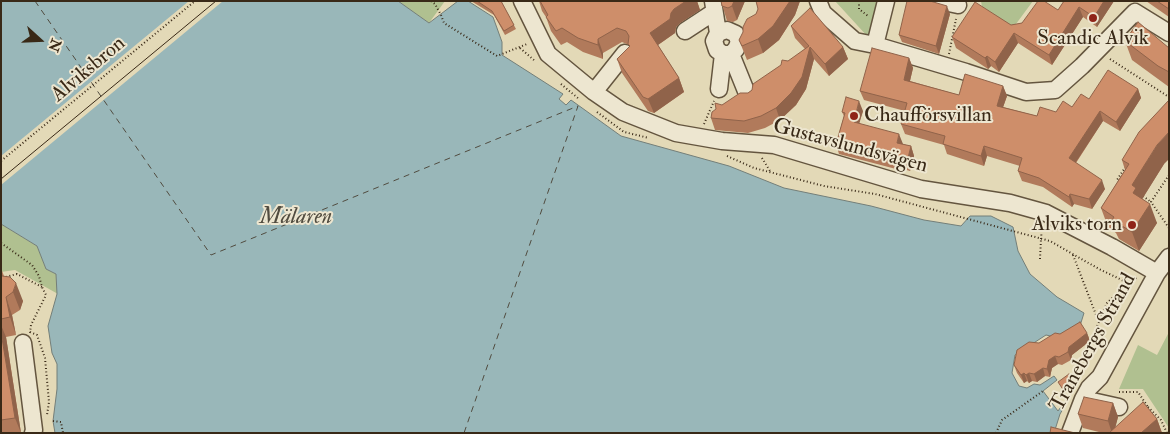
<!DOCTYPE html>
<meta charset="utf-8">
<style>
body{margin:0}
#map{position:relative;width:1170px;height:434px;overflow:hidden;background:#e3d9b7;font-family:"IM FELL Double Pica",serif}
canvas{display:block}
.frame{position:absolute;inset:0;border:2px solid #392917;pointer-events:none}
.north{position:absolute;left:15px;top:15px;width:50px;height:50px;-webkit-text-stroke:4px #ede6d0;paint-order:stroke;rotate:110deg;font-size:14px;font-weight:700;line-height:20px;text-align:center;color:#392917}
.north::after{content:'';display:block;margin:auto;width:18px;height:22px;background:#392917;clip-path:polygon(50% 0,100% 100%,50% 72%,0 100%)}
</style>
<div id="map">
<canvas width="1170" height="434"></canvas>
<div class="frame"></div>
<div class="north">N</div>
</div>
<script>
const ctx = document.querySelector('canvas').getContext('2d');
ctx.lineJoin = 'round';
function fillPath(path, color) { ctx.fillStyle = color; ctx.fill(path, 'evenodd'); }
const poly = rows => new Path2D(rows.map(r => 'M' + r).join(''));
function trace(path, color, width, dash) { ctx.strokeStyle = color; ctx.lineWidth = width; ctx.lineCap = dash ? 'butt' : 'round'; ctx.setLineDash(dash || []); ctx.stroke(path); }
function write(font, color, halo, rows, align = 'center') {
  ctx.font = font + ' "IM FELL Double Pica",serif'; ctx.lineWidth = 4; ctx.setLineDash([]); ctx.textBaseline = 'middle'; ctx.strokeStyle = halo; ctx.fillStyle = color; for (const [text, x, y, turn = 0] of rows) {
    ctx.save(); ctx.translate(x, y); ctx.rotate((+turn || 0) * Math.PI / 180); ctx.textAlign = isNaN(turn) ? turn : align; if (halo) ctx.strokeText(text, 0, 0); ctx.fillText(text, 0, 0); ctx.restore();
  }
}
const green = poly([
 [398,1,445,1,429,23],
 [835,1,879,1,868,37],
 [981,1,1033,1,1013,28,982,7],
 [1,224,37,246,46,269,56,274,58,294,15,270,1,272],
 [1169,332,1169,428,1143,389,1119,389,1138,345,1157,355]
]);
const water = poly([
 [1,1,398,1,429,23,458,1,468,1,493,17,502,42,502,55,563,94,559,99,566,105,571,100,621,136,729,166,784,188,871,206,924,220,961,226,970,216,991,216,1013,227,1018,251,1030,274,1057,297,1084,313,1079,329,1064,339,1046,335,1015,355,1012,373,1019,386,1027,388,1034,384,1040,385,1054,376,1057,380,1043,391,1058,411,1068,397,1069,399,1060,414,1054,433,55,433,53,421,57,389,57,364,52,353,48,326,57,294,56,274,46,269,37,246,1,224,1,1]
]);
const pier = poly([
 [189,1,223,1,1,185,1,156]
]);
const ferry = poly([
 [35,1,211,255,578,106,464,433]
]);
const path = poly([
 [431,1,435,4,441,15,444,23,497,56,527,44],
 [859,1,859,9,868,16],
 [520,48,535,61],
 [949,54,956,19],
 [1110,59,1169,97],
 [561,84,579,99],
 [597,112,624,132,649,138],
 [704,124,714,101],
 [727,156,754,168,824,186,875,194,1050,241,1099,269,1128,283],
 [762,158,770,171],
 [1,161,195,1],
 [1169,175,1151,202,1169,228],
 [1119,182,1117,180,1126,166],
 [1143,196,1151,202],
 [1041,239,1042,227],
 [1,243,32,265,39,276,42,287,46,295,31,325,30,332,37,335,45,358,49,402,47,415],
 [1073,255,1098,320],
 [1040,259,1041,239],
 [6,277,17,274,42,287],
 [1082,376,1083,365,1096,329,1107,303,1128,283,1138,277],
 [1119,392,1138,392,1148,407,1146,409],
 [1148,407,1161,420,1167,433],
 [53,421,61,422,63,433],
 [996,433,1002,420,1043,391]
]);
const minor = poly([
 [522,1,548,54,594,92,623,112,676,133,722,141,774,145,921,189,1010,203,1046,213,1112,247,1157,273],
 [713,1,718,33,714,41,717,50,723,54,731,54,736,49,739,42,736,34,727,30,718,33],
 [818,1,823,13,855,41,875,45,966,72,1026,92,1055,90,1082,66,1135,12,1169,33],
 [939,1,958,5],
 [685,31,714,12],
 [875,45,886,1],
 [731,54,748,96],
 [719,89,723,54],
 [594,92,625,53],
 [23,343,34,430,33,433],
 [1092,401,1119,407],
 [1070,433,1083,399,1089,388,1100,377,1157,273,1169,257]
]);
const tram = poly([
 [1,179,216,1]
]);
const wall = poly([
 [471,1,501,1,516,29,505,35,494,15],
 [539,1,697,1,700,10,680,23,676,27,675,33,658,45,679,78,684,92,654,113,648,111,622,73,617,59,630,47,629,45,622,42,603,53,603,59,583,52,567,42,561,45,551,31,546,17,542,11],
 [721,1,745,1,737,20,733,22,727,21],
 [756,1,800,1,795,15,779,40,763,53,747,60,739,40,756,14,758,9],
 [1064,1,1114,1,1097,27,1083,17,1052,65,1018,43,999,72,991,66,988,69,956,48,952,37,1011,25,1022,23,1058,10],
 [1146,1,1169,1,1169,17],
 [950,14,939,54,902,42,899,35],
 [791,26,843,47,848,59,829,76,814,59,806,89,796,105,780,120,765,128,748,133,715,130,711,118,722,105,748,93,805,49,795,38],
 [1125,41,1169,48,1169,87,1132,60],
 [909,58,913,68,910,81,959,95,1003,86,1007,96,1003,107,1037,116,1056,112,1072,107,1089,99,1138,89,1141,98,1120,131,1103,121,1076,163,1105,189,1092,209,1074,204,1072,207,1043,187,1022,181,1018,171,1020,166,987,156,984,166,947,154,944,145,905,134,901,124,905,111,864,100,860,91],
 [863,111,859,123,902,144,911,146,914,156,910,171,897,167,896,169,839,154,836,144,844,116,842,112],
 [1122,160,1164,164,1142,199,1157,223,1139,251,1119,239,1116,233,1108,227,1101,208,1125,170],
 [1,268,4,276,23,301,20,310,12,315,16,335,6,337,21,433,1,433],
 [1087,333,1090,341,1072,355,1071,360,1062,365,1058,364,1052,368,1050,377,1045,376,1037,382,1032,381,1029,383,1027,381,1024,383,1017,373,1014,365,1060,334],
 [1113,403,1118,417,1115,427,1157,419,1162,433,1103,433,1083,428,1078,414]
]);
const shadedWall = poly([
 [686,1,697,1,700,10,680,23,676,27,675,33,655,47,650,33,674,9],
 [734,1,745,1,737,20,732,6],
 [790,1,800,1,795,15,779,40,763,53,758,39],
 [1104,1,1114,1,1097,27,1094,17],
 [947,6,950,14,939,54,936,46],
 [1079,7,1083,17,1052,65,1049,55],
 [1014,33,1018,43,999,72,995,62],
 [598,39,603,53,603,59,598,45],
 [810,47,814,59,806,89,796,105,780,120,776,108],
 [843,47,848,59,829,76,825,64],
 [987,56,991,66,988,69,985,58],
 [909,58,913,68,908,89,904,80],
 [679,78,684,92,654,113,648,99],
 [1003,86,1007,96,1000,116,997,106],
 [1138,89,1141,98,1120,131,1116,122],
 [859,101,863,111,857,131,854,122],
 [1100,111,1103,121,1072,168,1069,158],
 [1169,132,1169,159,1164,164,1141,201,1133,193,1132,185,1157,145],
 [899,134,903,144,900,152,897,143],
 [911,146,914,156,910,171,907,162],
 [984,146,987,156,984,166,981,156],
 [893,158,897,167,896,169,893,160],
 [1102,180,1105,189,1092,209,1089,199],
 [1070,194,1074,204,1072,207,1069,197],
 [1150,204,1157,223,1139,251,1132,232],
 [16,283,23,301,20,310,13,292],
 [6,297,12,315,16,335,10,317],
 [1,325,6,337,21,433,15,418,1,332],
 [1087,333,1090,341,1072,355,1071,360,1068,352,1069,347],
 [1055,356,1058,364,1052,368,1050,377,1047,369,1049,360],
 [1043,368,1045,376,1037,382,1034,374],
 [1024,373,1027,381,1024,383,1021,375],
 [1029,373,1032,381,1029,383,1026,375],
 [1075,383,1076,386,1065,393,1064,391],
 [1113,403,1118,417,1114,433,1112,433,1108,421],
 [1157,419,1162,433,1141,433]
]);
const building = poly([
 [477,1,501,1,514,25,504,31,492,11,477,1],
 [540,1,686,1,674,9,671,13,670,19,650,33,679,78,648,99,643,97,617,59,630,46,628,44,629,36,626,31,617,28,598,39,598,45,578,38,562,28,556,31,546,17,548,15,540,1],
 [721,1,734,1,732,6,728,8,722,6,721,1],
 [756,1,790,1,773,26,758,39,742,46,739,40,743,32,743,27,747,19,756,14,758,9,756,1],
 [907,1,930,1,947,6,936,46,899,35,907,1],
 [1038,1,1044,1,1058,10,1064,1,1104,1,1094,17,1079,7,1049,55,1014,33,995,62,987,56,985,58,952,37,975,2,1011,25,1022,23,1038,1],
 [1157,1,1169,1,1169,9,1157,1],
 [810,8,843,47,825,64,810,47,802,77,791,93,776,108,761,116,744,121,711,118,712,112,716,109,715,103,722,105,740,93,748,93,752,90,753,84,781,65,782,60,788,61,809,46,791,26,810,8],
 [1138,22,1169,48,1169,72,1158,66,1125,41,1138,22],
 [872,48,909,58,904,80,959,95,965,74,1003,86,997,106,1037,116,1040,107,1056,112,1063,101,1072,107,1081,94,1089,99,1108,70,1138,89,1116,122,1100,111,1069,158,1102,180,1089,199,1070,194,1069,197,1039,178,1018,171,1022,158,984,146,981,156,943,144,945,136,901,124,907,103,860,91,872,48],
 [846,97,859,101,854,122,899,134,897,143,911,146,907,162,893,158,893,160,836,144,845,113,842,112,846,97],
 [1169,100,1169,132,1157,145,1132,185,1136,188,1133,193,1150,204,1132,232,1112,220,1114,217,1101,208,1129,164,1122,160,1139,132,1169,100],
 [1,272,2,276,10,277,16,283,13,292,6,297,10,317,1,319,1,272],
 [1080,322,1087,333,1069,347,1068,352,1059,357,1055,356,1049,360,1047,369,1043,368,1034,374,1029,373,1026,375,1024,373,1021,375,1014,365,1017,350,1029,342,1039,343,1055,333,1060,334,1080,322],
 [1,332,15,418,1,420,1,332],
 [1069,374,1075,383,1064,391,1058,382,1069,374],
 [1084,397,1113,403,1108,421,1078,414,1084,397],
 [1143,402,1157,419,1141,433,1109,433,1143,402],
 [1051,427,1075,433,1050,433,1051,427]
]);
const markers = [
 [1093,18,5,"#8f2418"],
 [854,116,5,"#8f2418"],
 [1132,225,5,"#8f2418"]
];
const poiNames = [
 ["Scandic Alvik",1093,39],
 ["Chaufförsvillan",864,116,"left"],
 ["Alviks torn",1122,225,"right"]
];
const streetNames = [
 ["Alviksbron",89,70,-40],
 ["Gustavslundsvägen",850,147,15],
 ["Tranebergs Strand",1094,343,-61]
];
const waterNames = [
 ["Mälaren",296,218]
];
fillPath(green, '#b0c090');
fillPath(water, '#99b7b9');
trace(water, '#737e78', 1);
fillPath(pier, '#e3d9b7');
trace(ferry, '#514c40', 1, [6, 5]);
trace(minor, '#64553f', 19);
trace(path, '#392917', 2, [1, 2.5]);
trace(minor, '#ede6d0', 16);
trace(tram, '#392917', 1);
fillPath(wall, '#b17a5b');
fillPath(shadedWall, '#90634a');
fillPath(building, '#ce8e6a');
trace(building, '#90634a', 1);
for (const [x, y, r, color] of markers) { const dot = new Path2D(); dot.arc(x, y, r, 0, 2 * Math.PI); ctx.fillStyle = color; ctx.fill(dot); trace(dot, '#ede6d0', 2); }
write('21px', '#392917', '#ede6d0', poiNames);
write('21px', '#392917', '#ede6d0', streetNames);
write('italic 22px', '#514c40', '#ede6d0', waterNames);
</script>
